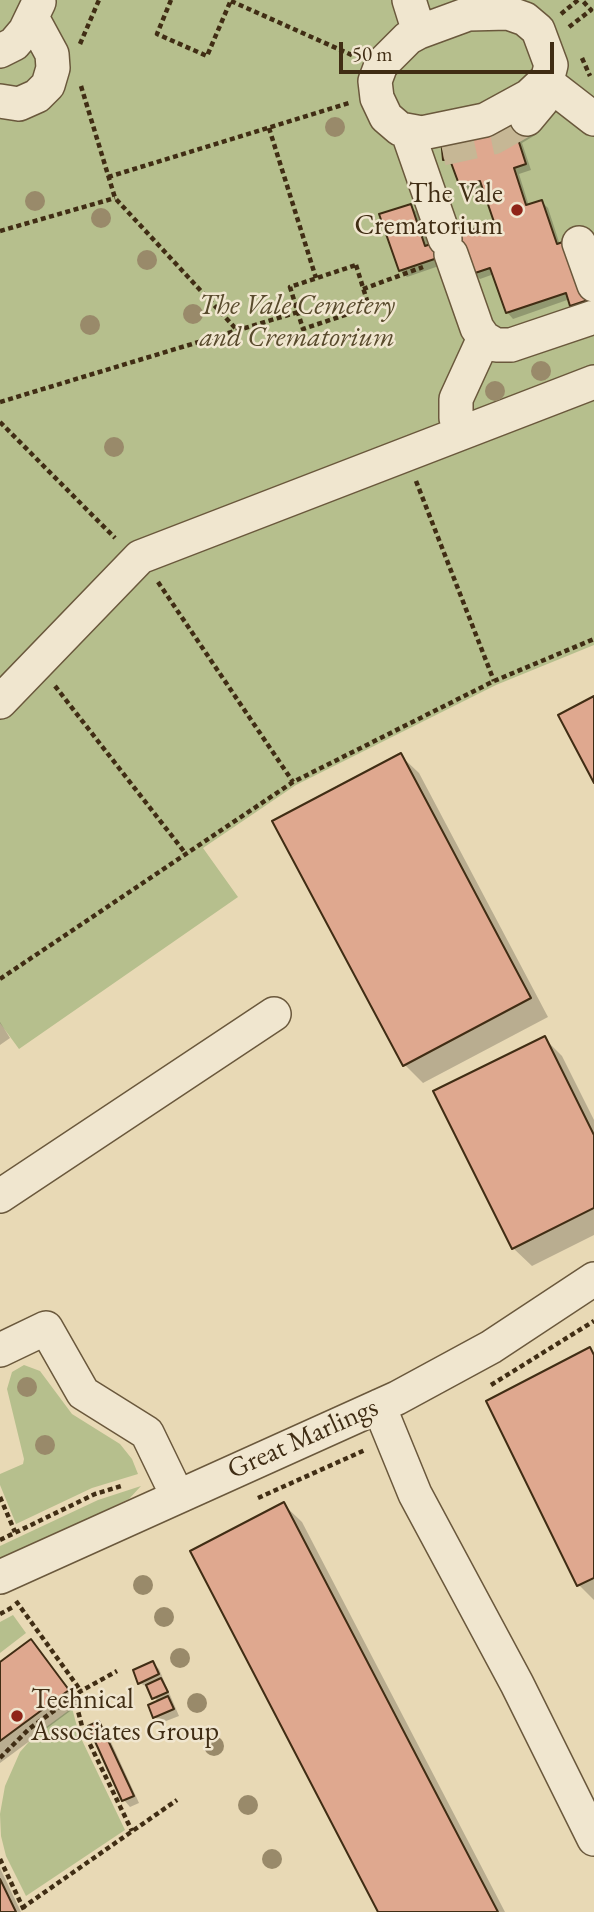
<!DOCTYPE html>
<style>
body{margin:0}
#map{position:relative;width:594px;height:1912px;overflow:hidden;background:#e8d9b5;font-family:"EB Garamond",serif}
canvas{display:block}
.scale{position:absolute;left:339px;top:42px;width:215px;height:32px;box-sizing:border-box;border:4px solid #402d14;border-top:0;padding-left:9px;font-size:21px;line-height:24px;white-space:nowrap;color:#402d14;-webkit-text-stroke:5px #f0e6cf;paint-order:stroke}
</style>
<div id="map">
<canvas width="594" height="1912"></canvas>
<div class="scale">50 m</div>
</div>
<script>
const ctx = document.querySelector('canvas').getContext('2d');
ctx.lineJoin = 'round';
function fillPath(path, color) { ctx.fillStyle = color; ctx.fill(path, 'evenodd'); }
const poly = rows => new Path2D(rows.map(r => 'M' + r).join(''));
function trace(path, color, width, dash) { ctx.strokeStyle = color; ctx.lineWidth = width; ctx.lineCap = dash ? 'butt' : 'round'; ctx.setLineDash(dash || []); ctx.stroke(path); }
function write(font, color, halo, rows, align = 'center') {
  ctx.font = font + ' "EB Garamond",serif'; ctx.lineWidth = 5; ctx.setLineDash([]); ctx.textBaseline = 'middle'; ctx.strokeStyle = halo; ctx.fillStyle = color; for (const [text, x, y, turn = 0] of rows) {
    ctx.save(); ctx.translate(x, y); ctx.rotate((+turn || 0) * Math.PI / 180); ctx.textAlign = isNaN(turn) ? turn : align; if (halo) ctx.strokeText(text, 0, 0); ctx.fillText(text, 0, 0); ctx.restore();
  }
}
const green = poly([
 [0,0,594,0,594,645,496,685,296,785,203,848,238,897,19,1049,0,1023],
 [24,1365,40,1371,72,1414,120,1444,132,1459,138,1474,92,1488,16,1524,0,1485,0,1474,23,1464,24,1459,7,1389,12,1372],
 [141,1486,129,1499,0,1561,0,1546,98,1500],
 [13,1615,26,1633,0,1653,0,1622],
 [72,1708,79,1734,125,1830,26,1896,6,1856,1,1836,0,1814,5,1786,20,1752,34,1736]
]);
const shadow = poly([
 [527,120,537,134,522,143,531,170,519,174,529,206,542,202,548,208,560,245,594,299,578,311,570,299,513,319,507,312,494,274,480,279,474,273,468,256,407,277,400,270,410,206,417,212,429,247,496,223,484,187,467,193,461,186,454,166,445,160],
 [400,755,419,773,548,1017,423,1083,405,1065],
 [0,1022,10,1038,0,1045],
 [544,1038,562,1056,594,1120,594,1235,532,1266,513,1248],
 [590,1349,594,1353,594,1600,579,1585],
 [283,1504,302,1522,505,1912,380,1912],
 [31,1641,81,1703,0,1763,0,1664],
 [153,1663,159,1669,179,1716,161,1723,155,1717,158,1702,149,1688,140,1683],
 [99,1723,105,1729,139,1803,130,1807,124,1800,91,1727],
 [0,1868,21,1912,0,1912]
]);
const building = poly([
 [505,122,532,127,517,136,526,164,514,168,526,205,542,200,557,244,571,239,591,299,570,306,566,293,506,313,490,268,472,274,464,249,399,271,379,214,411,204,425,246,494,222,480,181,460,187,450,160,443,160,441,139,505,122],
 [594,696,594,783,558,715,594,696],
 [401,753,531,998,403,1066,272,821,401,753],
 [545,1036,594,1135,594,1208,512,1249,433,1091,545,1036],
 [590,1347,594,1355,594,1578,577,1586,486,1401,590,1347],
 [284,1502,498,1912,378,1912,190,1551,284,1502],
 [31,1639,69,1690,0,1741,0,1662,31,1639],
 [153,1661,159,1674,138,1684,133,1670,153,1661],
 [161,1678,168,1692,152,1699,146,1685,161,1678],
 [168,1696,174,1709,153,1718,148,1705,168,1696],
 [99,1721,134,1796,122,1801,88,1726,99,1721],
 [0,1879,16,1912,0,1912,0,1879]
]);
const minorTunnel = poly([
 [442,149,493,138,527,119]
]);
const path = poly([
 [171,0,157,34,207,56,231,0],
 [231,1,354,56],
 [561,14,578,0],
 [569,27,591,10,582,0],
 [80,44,99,0],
 [582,58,590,76],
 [81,86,115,198,238,331],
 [269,128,316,278],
 [108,177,349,103],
 [0,231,115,198],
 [356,265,369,307,303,329,290,287,356,265],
 [363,289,423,267],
 [0,402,298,312],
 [0,422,115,538],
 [416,481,494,681],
 [158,582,293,782],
 [55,686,186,854],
 [0,979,293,782,494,681,594,639],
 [491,1385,594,1321],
 [0,1497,15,1532],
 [258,1498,365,1450],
 [0,1540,95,1494,121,1486],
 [16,1601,81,1691],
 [0,1614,13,1607],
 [74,1696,83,1730,132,1831],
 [0,1758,29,1729,81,1691,117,1671],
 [0,1859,25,1912],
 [22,1908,177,1800]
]);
const minor = poly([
 [409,0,419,32],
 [0,51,14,44,25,31,39,2],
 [545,81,594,119],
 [0,101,19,104,37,96,48,85,53,68,52,54,33,19],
 [527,119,542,101,551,65,538,30,525,19,508,13,468,14,419,32,408,38,381,65,375,81,377,98,386,117,400,129,422,133,485,120,529,96,545,81],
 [408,133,445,239],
 [579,243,594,285],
 [451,254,477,328,484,338,496,345,511,345,594,317],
 [461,433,456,418,456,399,484,338],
 [0,702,140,557,594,382],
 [0,1196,274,1014],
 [0,1350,46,1328,83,1393,147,1433,177,1495],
 [379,1406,415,1494,517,1684,594,1839],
 [0,1577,397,1398,491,1347,594,1279]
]);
const trees = [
 [335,127],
 [35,201],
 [101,218],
 [147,260],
 [193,314],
 [90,325],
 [541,371],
 [495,391],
 [114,447],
 [27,1387],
 [45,1445],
 [143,1585],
 [164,1617],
 [180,1658],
 [197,1703],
 [214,1746],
 [248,1805],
 [272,1859]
];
const markers = [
 [517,210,7,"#8f2418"],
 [17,1716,7,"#8f2418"]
];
const poiNames = [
 ["The Vale",503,194],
 ["Crematorium",503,226],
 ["Technical",31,1700,"left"],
 ["Associates Group",31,1732,"left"]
];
const parkNames = [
 ["The Vale Cemetery",297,306],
 ["and Crematorium",297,338]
];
const streetNames = [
 ["Great Marlings",303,1439,-24]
];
fillPath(green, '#b6bf8d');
fillPath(shadow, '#0003');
fillPath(building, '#dfa88f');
trace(building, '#402d14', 2);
trace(minorTunnel, '#c6b795', 33, [33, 17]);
trace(minor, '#6a583c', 36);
trace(path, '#402d14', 4.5, [5, 3.5]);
trace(minor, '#f0e6cf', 33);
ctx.fillStyle = '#998a6a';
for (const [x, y] of trees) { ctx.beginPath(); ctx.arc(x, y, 10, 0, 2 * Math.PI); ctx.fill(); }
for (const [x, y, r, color] of markers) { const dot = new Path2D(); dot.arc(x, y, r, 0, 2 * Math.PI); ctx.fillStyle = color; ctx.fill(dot); trace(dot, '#f0e6cf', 2.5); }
write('28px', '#402d14', '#f0e6cf', poiNames, 'right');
write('italic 28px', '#584a2c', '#f0e6cf', parkNames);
write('28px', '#402d14', '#f0e6cf', streetNames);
</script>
